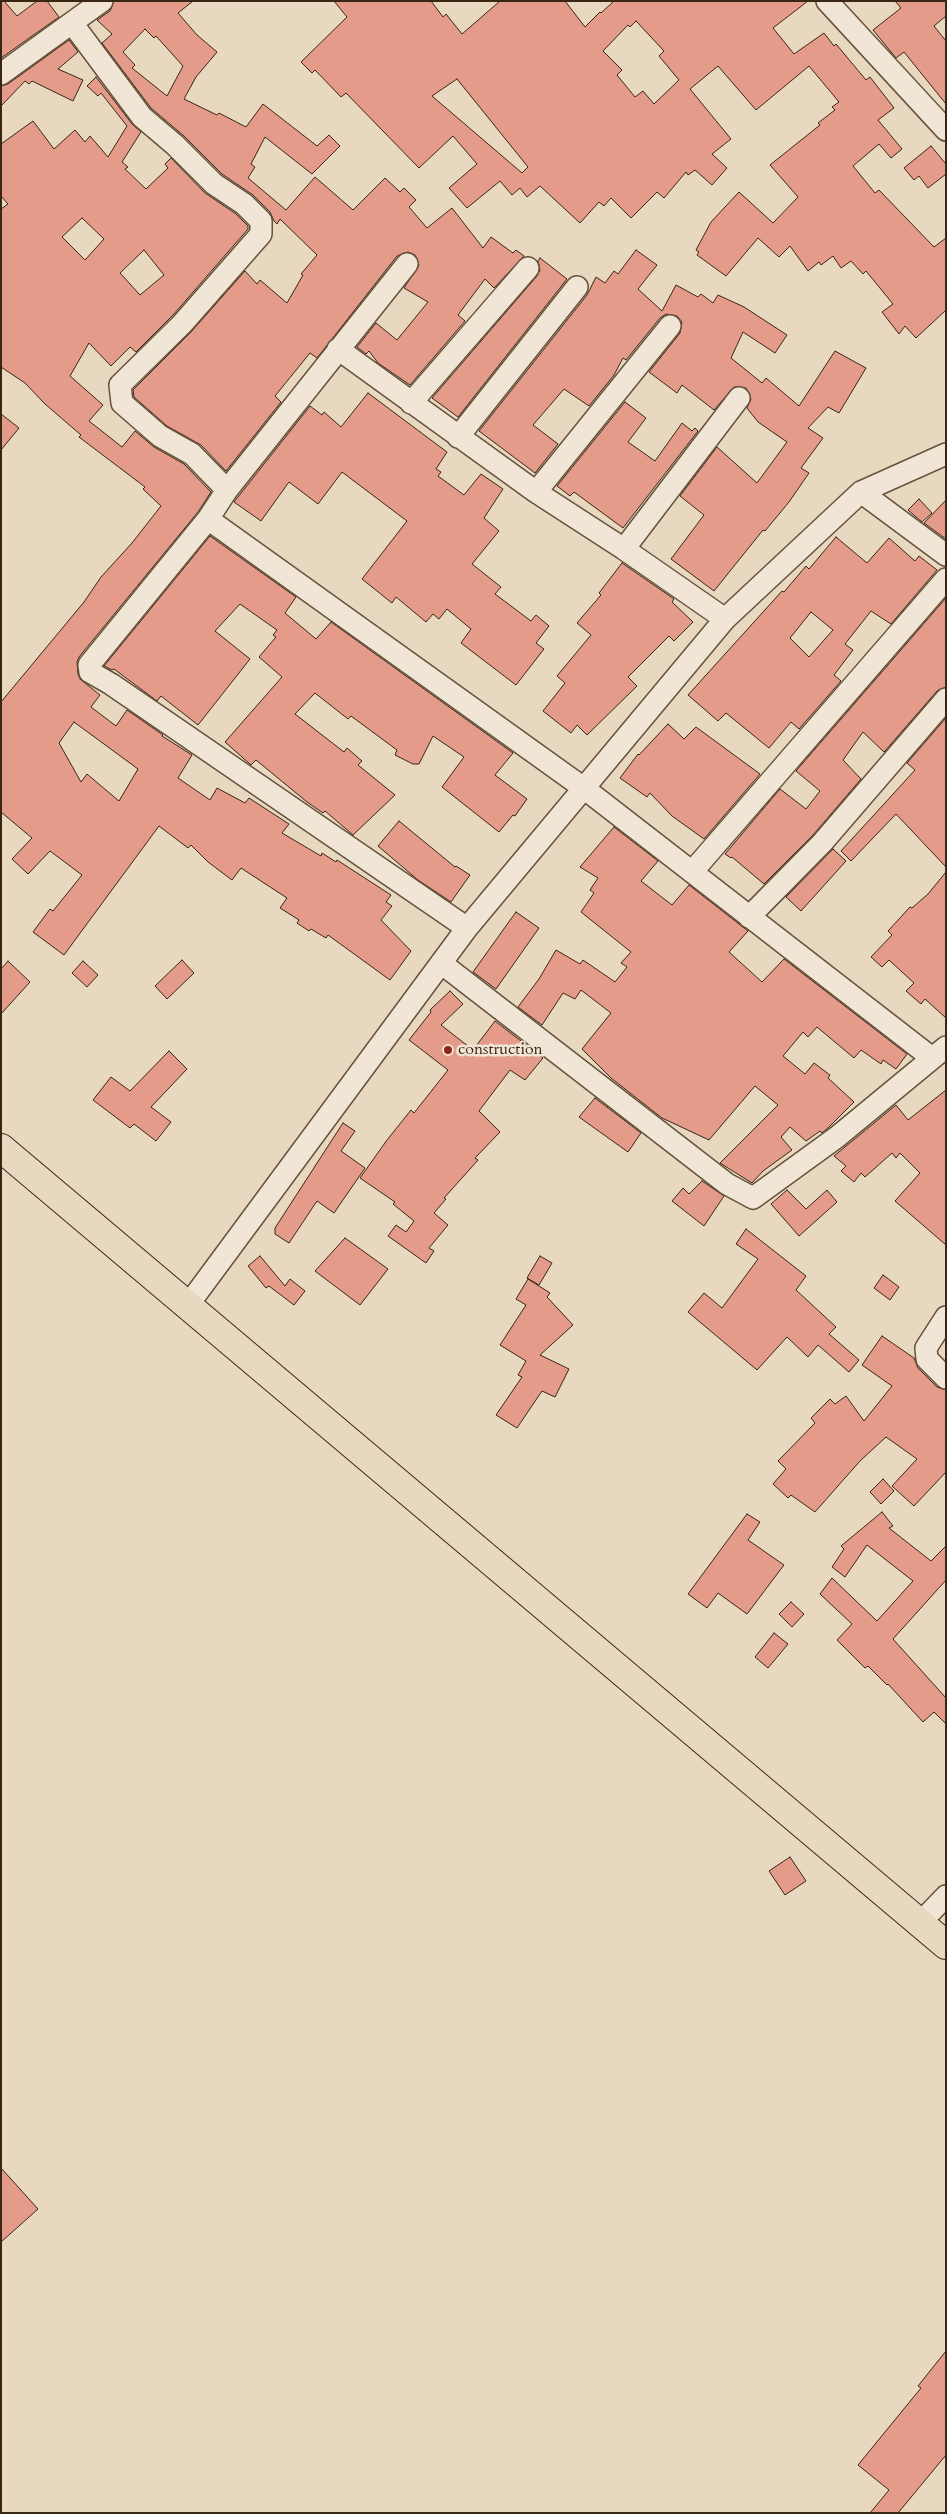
<!DOCTYPE html>
<style>
body{margin:0}
#map{position:relative;width:947px;height:2514px;overflow:hidden;background:#e9d8c0;font-family:Cardo,serif}
canvas{display:block}
.frame{position:absolute;inset:0;border:2px solid #392613;pointer-events:none}
</style>
<div id="map">
<canvas width="947" height="2514"></canvas>
<div class="frame"></div>
</div>
<script>
const ctx = document.querySelector('canvas').getContext('2d');
ctx.lineJoin = 'round';
function fillPath(path, color) { ctx.fillStyle = color; ctx.fill(path, 'evenodd'); }
const poly = rows => new Path2D(rows.map(r => 'M' + r).join(''));
function trace(path, color, width, dash) { ctx.strokeStyle = color; ctx.lineWidth = width; ctx.lineCap = dash ? 'butt' : 'round'; ctx.setLineDash(dash || []); ctx.stroke(path); }
function write(font, color, halo, rows, align = 'center') {
  ctx.font = font + ' Cardo,serif'; ctx.lineWidth = 5; ctx.setLineDash([]); ctx.textBaseline = 'middle'; ctx.strokeStyle = halo; ctx.fillStyle = color; for (const [text, x, y, turn = 0] of rows) {
    ctx.save(); ctx.translate(x, y); ctx.rotate((+turn || 0) * Math.PI / 180); ctx.textAlign = isNaN(turn) ? turn : align; if (halo) ctx.strokeText(text, 0, 0); ctx.fillText(text, 0, 0); ctx.restore();
  }
}
const building = poly([
 [1,1,4,1,17,16,37,1,47,1,59,17,1,58,1,1],
 [114,1,193,1,178,13,197,35,217,52,196,77,184,99,217,115,219,113,246,127,263,104,317,146,329,135,340,146,312,174,265,137,251,164,255,167,248,178,286,210,315,177,353,210,385,178,400,192,404,188,416,200,409,207,427,228,452,208,483,248,491,237,513,253,516,250,524,256,494,288,485,279,458,315,465,321,410,385,378,363,369,351,366,354,357,347,376,323,397,340,428,302,404,288,419,265,415,255,408,252,397,256,317,358,310,353,275,396,281,402,226,471,201,445,167,426,134,397,133,390,191,332,245,271,257,284,260,280,287,303,303,275,301,274,317,255,280,219,277,224,274,221,270,212,253,195,222,174,184,136,151,108,102,43,112,34,97,20,110,11,114,1],
 [145,29,154,38,156,36,183,66,167,96,132,68,135,65,123,52,145,29],
 [334,1,431,1,443,17,446,14,462,34,500,1,565,1,585,27,600,12,601,13,614,1,808,1,773,28,794,54,824,33,834,46,836,44,866,80,870,77,894,108,878,120,902,149,891,158,879,144,853,166,875,193,879,190,934,247,946,238,946,310,916,338,905,326,899,334,882,312,893,304,866,271,863,274,851,261,841,268,833,256,821,265,819,262,808,271,790,246,779,257,758,238,726,276,697,255,699,252,696,250,711,222,739,192,773,223,798,197,770,165,820,125,818,123,835,110,832,107,839,102,809,66,756,110,718,66,690,89,731,139,712,154,727,168,712,185,695,170,688,175,686,172,664,198,657,192,631,218,611,198,604,206,599,202,580,223,540,186,527,197,520,188,512,195,500,181,467,208,449,188,477,164,453,136,419,168,346,93,341,97,315,70,312,73,301,62,347,17,334,1],
 [636,21,664,51,659,56,679,80,654,104,643,91,635,97,617,75,622,70,603,51,628,25,630,27,636,21],
 [457,79,528,167,522,173,432,96,457,79],
 [895,1,946,1,946,16,934,26,946,41,946,104,904,52,896,58,873,30,901,8,895,1],
 [69,40,78,52,58,69,83,80,73,101,32,81,29,84,25,81,1,106,1,86,8,84,69,40],
 [96,77,132,124,141,132,122,162,128,167,125,169,146,189,168,168,165,164,171,158,205,193,236,214,248,226,248,229,173,315,136,352,130,347,111,366,89,343,70,376,103,405,89,421,122,447,135,431,154,447,184,464,211,492,198,512,79,657,77,662,78,674,80,679,100,695,91,707,116,726,127,710,163,735,162,736,192,755,178,778,210,800,217,788,245,803,249,798,289,824,282,833,321,856,322,853,336,862,337,860,391,895,386,902,392,906,381,920,411,951,390,980,328,935,326,938,311,929,309,931,297,923,299,920,280,908,287,898,241,868,232,880,208,862,191,845,188,848,159,826,64,955,33,932,50,909,53,911,82,875,50,851,28,874,12,859,32,838,1,812,1,702,84,602,101,577,132,543,161,506,143,489,145,487,79,437,81,435,45,404,25,383,1,367,1,209,8,204,1,196,1,144,33,121,54,149,75,130,85,142,90,136,108,157,127,126,101,93,98,96,87,86,96,77],
 [82,218,104,239,85,260,62,237,82,218],
 [144,250,164,275,140,295,120,273,144,250],
 [74,722,138,769,119,801,87,774,81,782,59,743,74,722],
 [931,146,946,164,946,174,928,188,919,176,914,180,904,168,931,146],
 [636,250,657,265,638,289,662,311,676,285,698,297,701,294,713,303,718,295,744,307,787,335,775,353,743,332,731,358,762,383,766,378,799,406,835,351,866,368,839,413,828,407,808,428,823,438,801,468,809,473,789,502,765,531,763,530,714,591,671,559,704,515,680,496,717,447,757,483,787,442,758,422,747,408,751,399,746,388,734,387,714,410,682,385,677,393,649,372,680,333,682,322,677,316,666,314,660,318,626,360,623,358,614,375,589,406,564,389,533,425,558,444,535,473,479,431,587,295,596,277,605,283,614,271,618,274,636,250],
 [540,258,567,279,458,417,432,398,537,276,540,270,538,261,540,258],
 [368,393,447,452,436,469,441,472,438,476,464,495,481,474,503,489,484,518,499,531,472,564,501,587,495,594,531,621,536,615,549,626,536,643,544,649,516,685,461,643,471,629,447,609,439,619,433,614,426,622,396,597,392,603,362,579,407,521,342,472,318,504,289,482,261,521,234,502,310,406,322,415,324,412,341,427,368,393],
 [625,402,646,418,628,442,655,461,682,423,692,431,695,428,698,431,623,528,574,492,570,496,557,486,625,402],
 [1,414,19,428,1,450,1,414],
 [919,499,932,513,922,522,908,510,919,499],
 [946,500,946,539,924,523,946,500],
 [210,536,296,597,285,613,316,639,331,622,513,753,495,775,527,799,515,816,513,815,499,832,442,787,464,757,433,736,419,764,413,764,395,755,397,750,351,716,348,719,315,693,295,714,344,752,347,748,362,761,358,765,395,795,353,835,325,811,323,813,307,802,256,760,251,765,225,742,282,677,259,657,276,637,273,635,277,630,240,604,215,631,250,659,198,725,161,696,157,701,114,669,112,670,104,666,210,536],
 [836,537,867,563,889,538,915,561,919,556,937,570,891,624,871,611,845,644,853,650,834,675,841,681,799,729,791,722,769,748,726,713,718,721,688,695,782,591,784,592,806,566,809,569,836,537],
 [811,612,833,630,809,657,790,638,811,612],
 [622,563,674,599,672,602,693,622,674,641,669,636,628,677,637,686,587,735,577,725,571,733,543,711,565,683,557,676,591,635,577,623,601,595,599,593,622,563],
 [946,598,946,687,937,691,884,752,863,732,843,760,861,779,813,835,764,884,732,857,731,858,725,854,780,789,806,809,820,791,796,771,946,598],
 [946,718,946,867,896,814,851,861,841,851,915,770,907,763,946,718],
 [668,724,684,739,696,727,760,774,704,839,672,816,650,793,647,797,620,778,638,754,639,755,668,724],
 [399,821,455,867,456,866,470,875,451,902,418,880,378,846,399,821],
 [614,827,658,861,641,881,672,905,689,885,748,931,729,952,762,982,784,959,907,1054,896,1069,883,1060,881,1064,861,1050,854,1058,817,1027,808,1037,803,1032,783,1056,805,1074,814,1063,830,1075,828,1078,854,1102,829,1127,822,1133,820,1131,806,1141,790,1127,781,1137,792,1150,763,1171,752,1183,720,1163,778,1105,755,1086,709,1140,662,1118,611,1078,582,1049,611,1013,581,990,575,999,563,993,542,1025,518,1007,539,979,556,950,580,964,583,960,615,982,627,967,621,963,631,952,581,912,594,893,590,890,598,878,580,867,614,827],
 [833,849,846,861,801,911,786,897,833,849],
 [946,872,946,1018,925,999,921,1004,906,991,914,983,889,960,882,967,871,957,892,935,888,931,910,907,912,908,928,894,946,872],
 [516,912,539,928,496,989,473,972,516,912],
 [182,960,194,973,167,999,155,986,182,960],
 [8,961,30,982,1,1014,1,969,8,961],
 [83,961,98,975,87,987,72,973,83,961],
 [450,991,463,1004,441,1025,473,1050,495,1021,543,1058,525,1080,510,1070,479,1111,500,1132,475,1158,478,1160,444,1198,446,1199,434,1213,448,1225,429,1248,434,1251,426,1263,388,1236,396,1225,406,1232,414,1221,393,1204,395,1202,360,1178,387,1140,411,1110,414,1113,448,1070,409,1040,431,1012,430,1010,450,991],
 [169,1051,187,1069,151,1107,171,1122,156,1141,134,1124,130,1128,93,1100,111,1077,130,1091,169,1051],
 [946,1090,946,1245,895,1201,920,1173,900,1153,896,1158,892,1153,865,1177,861,1173,854,1182,841,1171,846,1166,834,1156,896,1105,908,1120,946,1090],
 [595,1098,641,1133,628,1152,579,1117,595,1098],
 [343,1123,355,1131,341,1151,365,1168,334,1213,317,1201,289,1243,275,1234,275,1228,343,1123],
 [702,1181,724,1196,704,1226,672,1201,683,1188,689,1194,702,1181],
 [787,1190,806,1209,827,1190,837,1202,799,1236,771,1204,787,1190],
 [746,1229,806,1276,796,1290,836,1327,829,1334,859,1360,849,1372,818,1345,808,1357,787,1337,757,1370,688,1312,704,1293,722,1308,758,1259,736,1244,746,1229],
 [345,1238,388,1269,360,1305,315,1271,345,1238],
 [260,1256,285,1286,290,1279,305,1291,294,1305,269,1286,266,1288,248,1266,260,1256],
 [540,1256,552,1263,539,1285,527,1278,540,1256],
 [883,1275,899,1287,890,1300,874,1288,883,1275],
 [528,1279,550,1293,547,1297,573,1325,540,1355,569,1369,555,1397,542,1391,517,1428,496,1415,522,1377,518,1375,526,1361,500,1345,526,1305,516,1299,528,1279],
 [882,1336,914,1358,918,1368,937,1387,946,1390,946,1472,914,1506,892,1486,917,1459,886,1437,860,1461,815,1512,791,1495,788,1498,773,1484,786,1469,778,1461,815,1423,811,1418,830,1399,835,1404,846,1396,864,1421,892,1386,862,1365,882,1336],
 [883,1479,894,1491,881,1504,870,1492,883,1479],
 [882,1512,893,1526,889,1528,931,1561,946,1546,946,1580,893,1639,946,1698,946,1724,934,1712,923,1722,888,1684,887,1685,868,1666,865,1668,837,1640,852,1624,820,1594,832,1578,877,1621,913,1581,867,1545,845,1577,832,1567,844,1549,841,1546,882,1512],
 [747,1514,760,1522,748,1540,784,1565,747,1614,718,1593,707,1608,688,1594,747,1514],
 [791,1602,804,1614,792,1627,779,1614,791,1602],
 [774,1633,788,1644,768,1668,755,1657,774,1633],
 [790,1857,806,1881,785,1895,769,1871,790,1857],
 [1,2168,38,2209,1,2242,1,2168],
 [946,2351,946,2455,898,2513,870,2513,889,2490,858,2465,921,2388,918,2386,946,2351]
]);
const minor = poly([
 [827,1,946,130],
 [72,23,142,117,175,145,214,184,244,204,261,221,261,234,182,324,120,385,122,403,160,436,192,454,227,490],
 [1,74,102,1],
 [407,264,227,490,208,519,89,665,90,672,111,684,467,928],
 [338,349,536,492,624,549,725,619],
 [411,403,528,268],
 [458,437,577,287],
 [536,492,670,326],
 [861,492,946,555],
 [208,519,585,789,932,1058],
 [624,549,739,398],
 [692,872,946,579],
 [749,917,822,843,946,699],
 [441,963,727,1184,753,1198,837,1137,946,1047],
 [188,1305,467,928,725,619,861,492,946,454],
 [946,1317,926,1348,927,1359,946,1378],
 [920,1923,946,1896]
]);
const primary = poly([
 [1,1148,946,1945]
]);
const markers = [
 [448,1050,5,"#8f2418"]
];
const poiNames = [
 ["construction",458,1050]
];
fillPath(building, '#e59b8a');
trace(building, '#392613', 1);
trace(minor, '#65523e', 24);
trace(primary, '#392613', 30);
trace(minor, '#f1e6d6', 21);
trace(primary, '#e9d8c0', 28);
for (const [x, y, r, color] of markers) { const dot = new Path2D(); dot.arc(x, y, r, 0, 2 * Math.PI); ctx.fillStyle = color; ctx.fill(dot); trace(dot, '#f1e6d6', 2); }
write('16px', '#392613', '#f1e6d6', poiNames, 'left');
</script>
